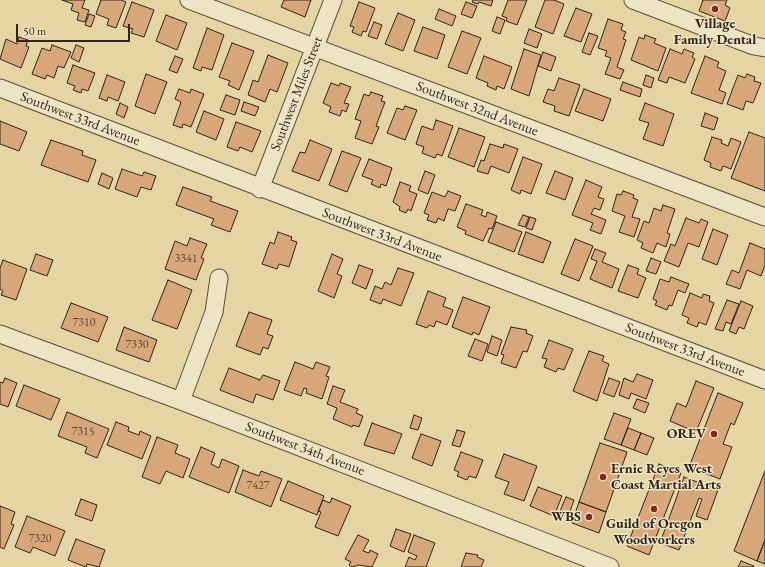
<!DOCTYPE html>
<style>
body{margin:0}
#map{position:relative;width:765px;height:567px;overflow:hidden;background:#e4d5a2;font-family:"EB Garamond",serif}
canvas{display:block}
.scale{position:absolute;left:16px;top:24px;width:114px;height:18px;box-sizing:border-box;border:2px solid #30241e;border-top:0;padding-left:5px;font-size:12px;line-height:14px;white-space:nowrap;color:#30241e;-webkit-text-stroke:3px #ede4c3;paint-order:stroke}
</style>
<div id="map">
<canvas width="765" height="567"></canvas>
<div class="scale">50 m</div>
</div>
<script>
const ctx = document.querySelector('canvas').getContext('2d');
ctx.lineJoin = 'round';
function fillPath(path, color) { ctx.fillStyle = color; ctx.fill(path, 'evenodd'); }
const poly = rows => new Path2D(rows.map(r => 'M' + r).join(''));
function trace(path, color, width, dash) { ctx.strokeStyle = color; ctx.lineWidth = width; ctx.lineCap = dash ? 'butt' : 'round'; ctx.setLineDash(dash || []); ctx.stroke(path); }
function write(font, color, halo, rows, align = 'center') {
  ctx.font = font + ' "EB Garamond",serif'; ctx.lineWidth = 3; ctx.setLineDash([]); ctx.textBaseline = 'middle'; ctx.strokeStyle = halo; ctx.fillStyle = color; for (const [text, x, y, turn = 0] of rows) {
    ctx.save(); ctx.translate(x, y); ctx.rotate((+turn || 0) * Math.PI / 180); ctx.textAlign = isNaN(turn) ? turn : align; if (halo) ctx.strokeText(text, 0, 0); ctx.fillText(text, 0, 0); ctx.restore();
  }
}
const building = poly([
 [62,0,85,0,82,8,89,10,85,22,77,20,79,13,71,10,73,4,62,0],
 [101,0,121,0,126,2,116,28,107,25,109,19,96,14,101,0],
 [284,0,311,0,305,17,281,7,284,0],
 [473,0,493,0,491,6,479,2,478,4,472,2,473,0],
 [508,0,527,0,517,25,506,21,507,18,502,16,508,0],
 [545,0,554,0,564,4,553,34,535,27,545,0],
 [703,0,727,0,725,5,730,8,725,21,699,11,703,0],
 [132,2,154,10,144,37,131,33,133,29,123,26,132,2],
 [359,2,375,8,366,32,363,31,361,36,352,32,354,27,350,26,359,2],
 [466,2,477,6,472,18,461,14,466,2],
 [576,8,592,14,581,42,564,36,576,8],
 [439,9,456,16,452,26,435,19,439,9],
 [398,13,415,20,403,51,385,44,398,13],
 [89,14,95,16,91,27,85,25,89,14],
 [166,15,187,23,177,50,156,41,166,15],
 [497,17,505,20,500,34,492,31,497,17],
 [608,19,623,24,621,30,626,32,623,39,626,40,617,67,624,70,620,79,605,74,611,58,605,56,607,51,598,48,608,19],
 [374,22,382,25,377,39,368,36,374,22],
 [423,27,445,35,437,59,414,51,423,27],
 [207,28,224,35,212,70,202,67,201,71,193,68,207,28],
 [529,29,542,34,537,48,524,43,529,29],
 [462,31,481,38,467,74,448,67,462,31],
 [589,33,598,36,590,55,582,52,589,33],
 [645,35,656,39,654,43,666,48,658,71,631,60,639,37,644,39,645,35],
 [19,37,28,40,26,46,29,47,21,68,0,59,6,39,17,44,19,37],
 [232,43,254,51,239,90,228,85,230,81,219,77,232,43],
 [52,45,71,52,64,68,58,66,54,78,47,75,45,79,32,74,42,48,50,51,52,45],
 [76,45,84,48,79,62,71,58,76,45],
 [524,49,541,55,529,96,511,89,524,49],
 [670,49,682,54,684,49,694,53,692,57,695,59,685,83,669,77,667,83,658,80,670,49],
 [543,52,556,57,551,71,538,66,543,52],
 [268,55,288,63,277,92,270,89,265,102,248,95,253,80,258,82,268,55],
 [175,56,183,59,177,73,169,70,175,56],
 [484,56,512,67,504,89,497,86,496,90,487,86,488,83,476,78,484,56],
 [705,56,719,62,717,67,726,71,719,90,726,93,722,104,691,93,705,56],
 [73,65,95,73,88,91,82,89,81,93,73,90,75,86,67,83,73,65],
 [146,74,167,82,155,114,135,106,146,74],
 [747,74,755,77,754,81,761,83,753,103,746,101,743,110,727,104,738,75,745,78,747,74],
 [107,75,125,82,118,101,108,97,107,101,99,98,107,75],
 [646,75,654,78,651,88,643,85,646,75],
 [559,78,580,85,569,116,554,111,555,106,543,102,548,89,554,91,559,78],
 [623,82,642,89,640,97,620,90,623,82],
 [331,83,339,86,340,83,351,87,344,103,349,104,346,112,342,110,340,116,329,112,331,107,323,103,331,83],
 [179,89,190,93,191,89,204,94,191,127,183,124,182,128,173,125,181,102,175,99,179,89],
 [584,89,611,99,603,121,575,111,584,89],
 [371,92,383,96,381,101,385,102,376,126,379,127,372,144,355,138,361,121,355,119,364,94,369,96,371,92],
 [226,95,240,100,235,115,220,110,226,95],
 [244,102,259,107,255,116,241,111,244,102],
 [120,103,128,107,124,118,116,114,120,103],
 [645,103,674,114,663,146,643,139,649,123,639,120,645,103],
 [405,106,417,110,405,140,387,133,397,108,403,110,405,106],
 [204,111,224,119,216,140,196,132,204,111],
 [705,113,718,118,714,130,701,126,705,113],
 [436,120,453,126,442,156,437,154,435,158,422,153,424,147,416,144,422,126,433,130,436,120],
 [0,121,27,132,19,151,0,144,0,121],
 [236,122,261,131,252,152,240,147,238,151,227,147,236,122],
 [459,128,485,137,474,167,448,157,459,128],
 [749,132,765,138,765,191,731,178,749,132],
 [712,137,722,140,721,143,728,146,731,138,741,142,731,169,723,166,721,171,710,167,711,163,704,160,712,137],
 [51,140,83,151,82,155,96,160,88,182,41,165,51,140],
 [310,140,332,149,319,181,292,171,300,152,305,153,310,140],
 [490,144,503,148,504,144,518,149,509,173,491,166,488,174,477,171,481,160,484,161,490,144],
 [342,151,361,158,347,192,329,185,342,151],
 [523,157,542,164,531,194,521,190,520,194,511,190,523,157],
 [369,159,392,168,386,186,381,184,380,188,371,184,373,180,362,176,369,159],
 [122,169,142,176,144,172,156,176,151,190,141,187,137,197,115,189,122,169],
 [425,171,435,175,428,194,418,190,425,171],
 [555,171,573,178,565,200,546,193,555,171],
 [102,173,113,178,109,189,98,184,102,173],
 [586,180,602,187,598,197,604,199,600,210,594,208,591,214,606,220,601,234,590,230,593,223,572,215,586,180],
 [400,182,411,186,409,191,417,194,411,211,408,209,406,213,399,210,400,207,393,202,400,182],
 [183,187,212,197,210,201,238,211,230,232,211,225,214,219,176,205,183,187],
 [448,191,461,196,455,211,448,209,444,221,438,218,436,223,427,220,429,215,424,213,432,192,445,197,448,191],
 [623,191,634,195,633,198,638,200,632,217,640,219,634,237,619,232,625,216,612,211,617,194,621,195,623,191],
 [466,204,483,210,481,215,486,217,487,212,497,216,492,229,489,228,483,241,465,234,466,231,457,227,466,204],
 [663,205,675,209,667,233,670,234,666,247,657,243,653,253,641,248,643,243,637,240,644,221,649,223,654,208,661,211,663,205],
 [523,215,529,217,525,227,518,225,523,215],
 [530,217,536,219,532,230,526,228,530,217],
 [686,218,699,223,701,219,708,222,699,247,688,243,679,267,664,261,671,244,675,246,686,218],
 [496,222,522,232,514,252,488,242,496,222],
 [713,229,728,235,717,265,702,259,713,229],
 [278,232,292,237,291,240,297,242,289,267,279,264,277,269,262,264,270,242,274,244,278,232],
 [526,232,551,242,543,263,518,254,526,232],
 [190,238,207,244,201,258,204,259,196,280,165,269,175,241,187,246,190,238],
 [575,239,593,246,579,281,561,274,575,239],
 [750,243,765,249,765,265,761,276,747,270,740,289,726,284,732,270,739,273,750,243],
 [595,249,606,253,602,262,619,269,612,288,590,279,597,261,591,259,595,249],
 [36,254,53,260,47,276,30,270,36,254],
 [332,254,343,259,337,274,342,276,334,298,318,291,332,254],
 [651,258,661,262,656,274,646,271,651,258],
 [3,260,27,269,16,300,1,295,3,291,0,289,0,268,3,260],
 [359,265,373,270,366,289,352,283,359,265],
 [628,265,639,269,637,274,646,278,638,298,618,291,628,265],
 [398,268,414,273,401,306,383,299,381,304,370,300,375,286,382,289,385,282,391,285,398,268],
 [671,277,689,284,685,293,678,290,672,306,669,305,667,310,655,305,657,301,653,299,660,279,669,282,671,277],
 [168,280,192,290,177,329,152,320,168,280],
 [428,291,446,298,443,306,453,310,447,325,436,321,434,327,429,325,427,328,416,324,428,291],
 [690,293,702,298,703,294,710,296,709,301,714,303,706,325,699,322,697,327,687,323,689,318,682,315,690,293],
 [463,297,490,307,479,335,473,332,472,335,452,327,463,297],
 [727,300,739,304,731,324,726,322,723,331,715,329,727,300],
 [741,301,753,306,744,329,739,327,736,334,729,331,741,301],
 [71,303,108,317,98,342,61,328,71,303],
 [249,312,272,320,267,334,273,336,268,349,263,347,260,355,236,346,249,312],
 [124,327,157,340,149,362,116,350,124,327],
 [511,327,527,330,526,333,533,336,527,352,523,351,516,368,501,363,504,355,501,354,511,327],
 [492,336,502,340,497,356,487,352,492,336],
 [475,339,488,344,482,361,468,356,475,339],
 [549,340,573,349,564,370,558,368,556,372,544,367,547,359,542,358,549,340],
 [589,351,604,356,602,361,609,364,597,401,573,391,589,351],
 [295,362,313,369,316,362,330,367,326,376,329,377,322,399,306,393,307,389,304,388,301,396,284,390,295,362],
 [229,368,260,380,263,375,280,381,273,400,256,394,253,403,220,390,229,368],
 [637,374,653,380,646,399,631,393,629,399,619,395,624,378,633,382,637,374],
 [5,378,17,383,8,407,0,404,0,382,3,383,5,378],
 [609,378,620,382,614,397,603,393,609,378],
 [696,381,714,388,696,432,670,421,677,403,686,407,696,381],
 [24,385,60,399,51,420,16,406,24,385],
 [333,386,345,390,340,402,358,409,356,413,363,416,359,427,353,425,352,427,333,419,337,408,327,404,333,386],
 [718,393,743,403,734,425,731,423,723,444,732,447,720,479,689,467,718,393],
 [637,399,649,403,645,413,633,408,637,399],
 [67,412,109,429,97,458,85,453,87,447,58,436,67,412],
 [614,413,631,419,621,445,604,439,614,413],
 [414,415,422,418,418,430,410,428,414,415],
 [116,422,129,427,128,431,139,435,140,431,151,436,142,459,107,445,116,422],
 [372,423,402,434,394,454,364,445,372,423],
 [628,428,641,433,634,450,621,445,628,428],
 [457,430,465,432,460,447,452,445,457,430],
 [641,433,654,438,647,455,634,450,641,433],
 [421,434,441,441,432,466,412,458,421,434],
 [157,437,178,445,175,453,190,459,183,478,166,471,160,484,142,477,157,437],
 [600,443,627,452,606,512,579,502,600,443],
 [201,447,215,453,211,464,219,468,222,459,239,466,229,493,189,477,201,447],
 [461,452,483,460,476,478,469,476,467,480,457,476,459,472,454,470,461,452],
 [504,454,537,466,524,501,504,494,509,482,495,477,504,454],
 [659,464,681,473,649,555,627,546,659,464],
 [243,470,259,476,261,471,282,479,271,507,235,492,243,470],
 [765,471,765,540,757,561,734,551,765,471],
 [684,477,718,490,707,520,696,516,702,499,699,498,679,550,660,543,684,477],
 [288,481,324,496,317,515,280,500,288,481],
 [538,487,562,496,554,516,530,506,538,487],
 [566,497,574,500,569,514,560,511,566,497],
 [332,498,351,506,338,536,315,527,321,512,318,511,323,500,330,503,332,498],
 [81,499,97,505,92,521,75,515,81,499],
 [579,502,606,512,599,533,572,523,579,502],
 [0,506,15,512,11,524,14,525,4,549,0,547,0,506],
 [27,516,65,531,55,556,33,547,30,553,15,547,27,516],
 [396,529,411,534,404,552,390,546,396,529],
 [358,535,369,540,363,551,369,553,370,550,378,554,372,567,358,565,352,567,349,565,351,562,345,559,358,535],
 [414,535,435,543,426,567,405,567,409,557,415,560,417,556,408,552,414,535],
 [76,539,105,550,99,567,87,564,86,567,68,560,76,539],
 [765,540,765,564,757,561,765,540],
 [466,553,478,555,477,557,484,560,481,567,461,567,466,553],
 [741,561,754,566,754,567,738,567,741,561]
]);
const street = poly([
 [189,0,765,217],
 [633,0,754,46,765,48],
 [0,88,765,380],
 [260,189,333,0],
 [0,334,181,401,610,567],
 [181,401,214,312,219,278]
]);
const markers = [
 [715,9,4,"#8f2418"],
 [714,434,4,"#8f2418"],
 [603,477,4,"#8f2418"],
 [654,509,4,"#8f2418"],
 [589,517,4,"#8f2418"]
];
const numberNames = [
 ["3341",186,259],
 ["7310",84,323],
 ["7330",137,345],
 ["7315",83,432],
 ["7427",258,486],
 ["7320",40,539]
];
const poiNames = [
 ["Village",715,24],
 ["Family Dental",715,40],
 ["OREV",706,434,"right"],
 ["Ernie Reyes West",611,469,"left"],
 ["Coast Martial Arts",611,485,"left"],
 ["WBS",581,517,"right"],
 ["Guild of Oregon",654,524],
 ["Woodworkers",654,540]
];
const streetNames = [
 ["Southwest Miles Street",297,94,-69],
 ["Southwest 32nd Avenue",477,109,21],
 ["Southwest 33rd Avenue",80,119,21],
 ["Southwest 33rd Avenue",382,235,21],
 ["Southwest 33rd Avenue",685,350,21],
 ["Southwest 34th Avenue",305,449,21]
];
fillPath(building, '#d7a679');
trace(building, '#30241e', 1);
trace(street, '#5d503f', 19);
trace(street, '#ede4c3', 17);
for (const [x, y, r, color] of markers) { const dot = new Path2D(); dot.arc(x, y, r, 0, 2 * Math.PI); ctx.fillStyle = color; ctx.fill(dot); trace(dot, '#ede4c3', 1.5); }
write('12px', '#5a4435', null, numberNames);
write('bold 14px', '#30241e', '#ede4c3', poiNames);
write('14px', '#30241e', '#ede4c3', streetNames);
</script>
